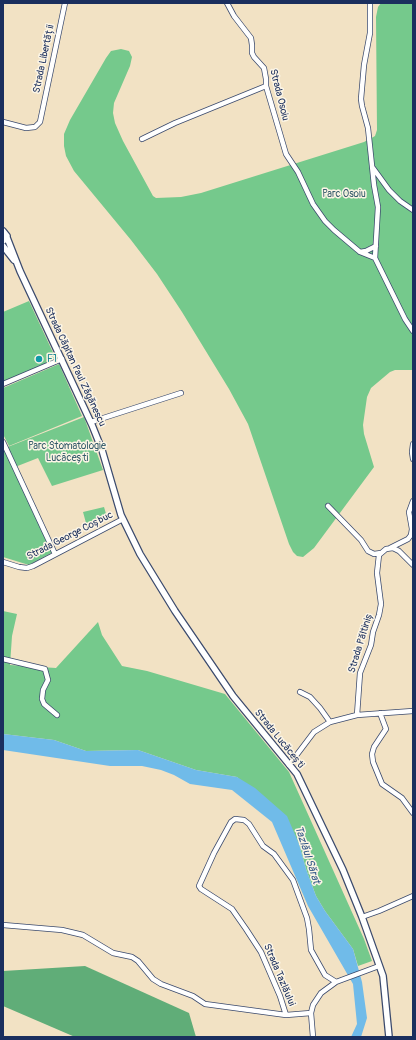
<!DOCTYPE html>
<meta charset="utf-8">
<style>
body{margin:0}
#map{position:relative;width:416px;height:1040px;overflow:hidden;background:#f2e2c4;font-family:Pangolin,sans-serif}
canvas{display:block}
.frame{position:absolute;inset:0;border:4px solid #1b2f5e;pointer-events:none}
</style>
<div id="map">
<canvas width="416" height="1040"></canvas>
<div class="frame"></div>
</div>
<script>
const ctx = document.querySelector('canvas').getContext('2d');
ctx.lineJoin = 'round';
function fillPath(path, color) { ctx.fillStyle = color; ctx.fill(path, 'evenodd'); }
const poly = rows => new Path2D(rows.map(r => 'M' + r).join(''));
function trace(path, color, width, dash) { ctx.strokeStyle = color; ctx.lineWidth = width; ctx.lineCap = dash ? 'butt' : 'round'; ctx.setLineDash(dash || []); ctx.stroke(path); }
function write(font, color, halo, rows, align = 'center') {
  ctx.font = font + ' Pangolin,sans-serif'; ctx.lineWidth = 3; ctx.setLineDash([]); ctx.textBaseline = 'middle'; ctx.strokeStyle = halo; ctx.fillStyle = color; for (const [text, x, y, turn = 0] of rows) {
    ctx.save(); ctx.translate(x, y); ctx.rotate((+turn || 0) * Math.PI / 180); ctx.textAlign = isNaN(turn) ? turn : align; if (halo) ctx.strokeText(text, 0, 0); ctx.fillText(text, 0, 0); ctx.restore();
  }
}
const green = poly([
 [381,3,413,3,413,370,395,370,390,372,371,388,367,397,363,425,364,434,374,467,314,548,303,557,297,556,293,552,289,544,248,424,229,389,182,312,157,274,131,240,74,171,66,156,64,146,64,134,70,120,106,58,111,51,121,49,129,51,132,57,130,66,114,103,113,113,115,123,123,141,153,196,156,198,181,197,201,193,364,142,375,136,377,130,376,17,378,7],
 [29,301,56,359,3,382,3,312],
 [59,364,82,416,9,446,3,434,3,388],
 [84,417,103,470,52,486,38,458,15,467,5,448],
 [3,446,53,552,29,565,3,557],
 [104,507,107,517,86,523,83,512],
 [3,611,17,614,12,636,10,665,56,668,98,622,102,635,122,666,147,671,225,694,289,772,364,939,372,961,358,966,353,949,325,911,316,896,306,869,299,844,237,777,196,770,138,750,86,751,54,740,3,734]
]);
const forest = poly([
 [85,966,189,1013,196,1037,75,1037,3,1006,3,971]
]);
const water = poly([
 [3,734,54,740,86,751,138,750,196,770,237,777,255,788,287,816,299,844,306,869,316,896,325,911,353,949,362,982,367,1018,361,1037,351,1037,357,1024,353,984,308,906,272,822,232,790,190,784,174,775,161,770,142,766,110,766,3,750]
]);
const minor = poly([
 [227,3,234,16,251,38,252,45,252,53,254,57,264,68,266,79,266,86,286,154,298,172,313,204,325,221,334,230,360,252,375,258],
 [370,3,370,33,364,65,361,99,362,106,368,128,374,185,378,207,375,258,405,319,413,331],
 [3,122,26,128,35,127,40,122,65,3],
 [142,139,175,123,266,86],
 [373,168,389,190,400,201,413,210],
 [360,252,366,251,376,246],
 [3,384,62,359],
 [91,422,181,393],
 [3,442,55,554],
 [413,444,412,452,413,459],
 [328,506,361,540,368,551,374,554,381,553],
 [390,548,408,539,411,535,412,529,409,512,413,501],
 [3,562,19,567,27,568,33,566,123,519],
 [3,659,45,669,48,680,43,690,42,699,44,704,57,715],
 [300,692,310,697,320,708,330,722],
 [380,713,386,729,374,747,372,754,373,762,382,784,402,798,413,813],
 [357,715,360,673,371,645,373,632,379,615,381,604,377,573,379,555,386,549,393,548,399,551,413,565],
 [289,765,314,732,330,722,357,715,413,711],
 [362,917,379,911,413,896],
 [3,925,62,930,83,935,113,953,132,957,138,961,153,979,161,984,193,996,205,1004,286,1015,311,1013],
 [286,1015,280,996,261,952,246,929,232,909,201,889,199,886,214,853,231,822,235,819,244,820,249,824,263,846,274,854,293,880,307,918,309,929,311,950,325,975,336,982],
 [313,1037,311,1013,313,1005,321,993,336,982,379,966]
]);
const major = poly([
 [3,231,7,236,6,239,3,241],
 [6,235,20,271,92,425,102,450,121,515,140,554,175,611,233,696,297,774,343,870,362,917,383,976,389,1037],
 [3,246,14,260]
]);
const markers = [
 [39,359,4,"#0f9aa8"]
];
const streetNames = [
 ["Strada Libertății",44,59,-78],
 ["Strada Osoiu",279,95,76],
 ["Strada Căpitan Paul Zăgănescu",75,367,65],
 ["Strada George Coșbuc",70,536,-27],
 ["Strada Păltiniș",361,643,-73],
 ["Strada Lucăcești",279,739,51],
 ["Strada Tazlăului",279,975,67]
];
const parkNames = [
 ["Parc Osoiu",344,194],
 ["Parc Stomatologie",67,446],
 ["Lucăcești",67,458]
];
const cultureNames = [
 ["F1",47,359]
];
const waterNames = [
 ["Tazlăul Sărat",307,855,72]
];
fillPath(green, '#75c98c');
fillPath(forest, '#60ad78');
fillPath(water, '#70bbe9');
trace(minor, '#3b4a6d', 6);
trace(major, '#3b4a6d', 8);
trace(minor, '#fff', 4.5);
trace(major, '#fff', 5.5);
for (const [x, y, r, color] of markers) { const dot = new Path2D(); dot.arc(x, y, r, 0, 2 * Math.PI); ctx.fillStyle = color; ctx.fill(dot); trace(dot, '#fcf5e5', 1.5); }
write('10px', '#1b2f5e', '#fcf5e5', streetNames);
write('10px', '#365d6c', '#fcf5e5', parkNames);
write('10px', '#0d838f', '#fcf5e5', cultureNames, 'left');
write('italic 11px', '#355988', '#fcf5e5', waterNames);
</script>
